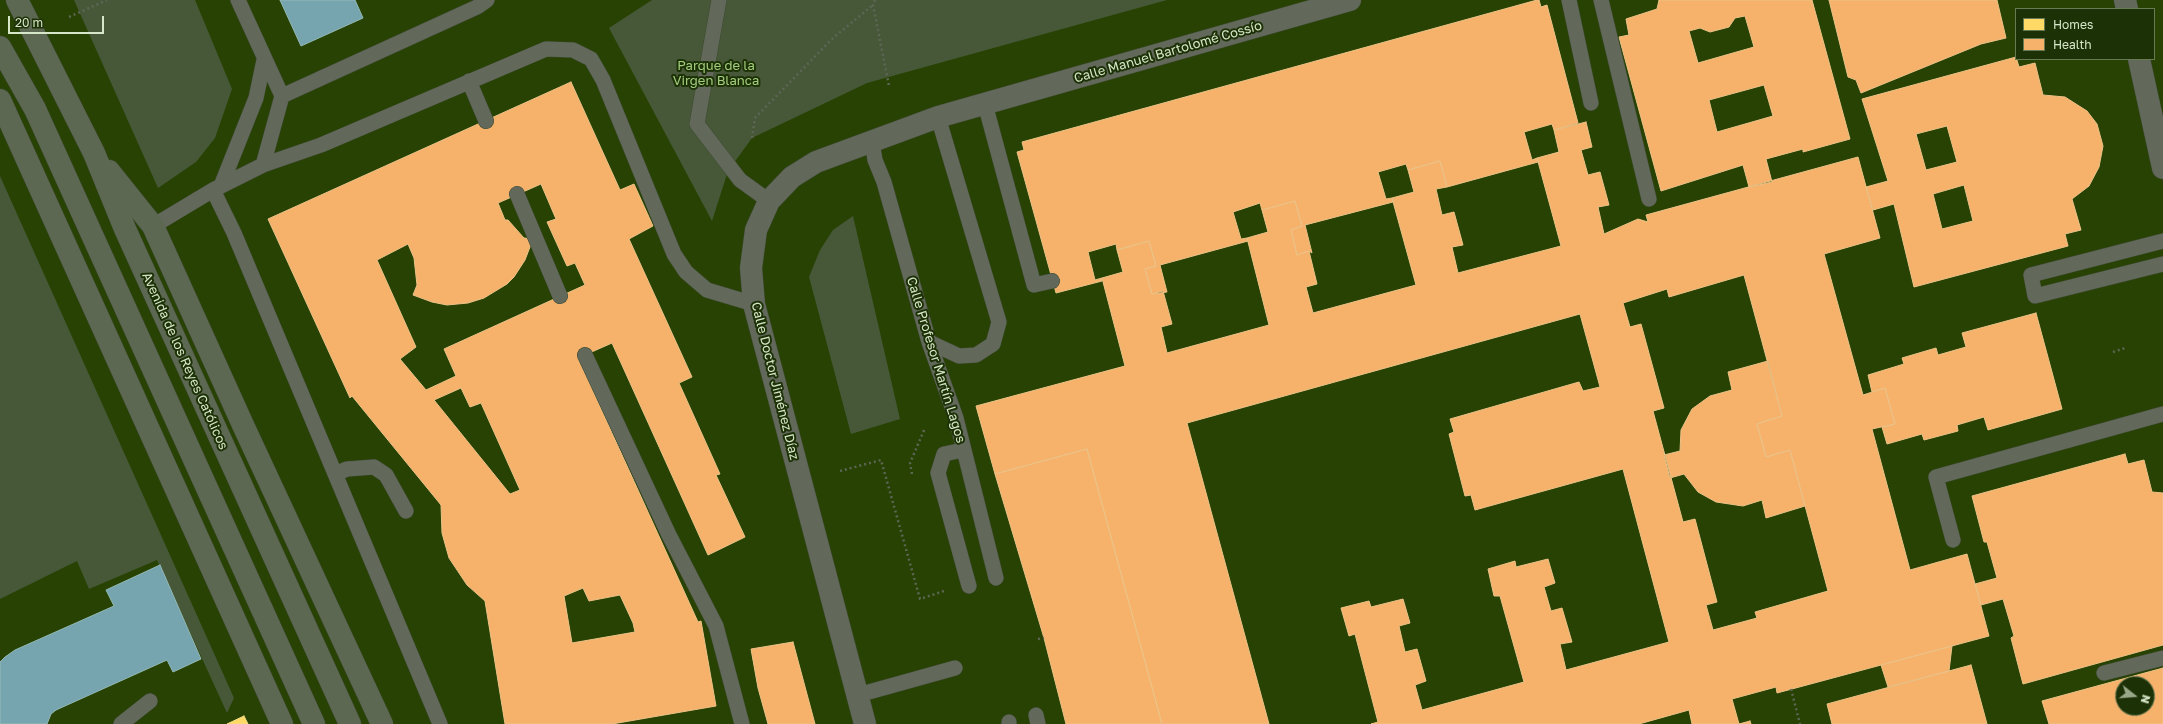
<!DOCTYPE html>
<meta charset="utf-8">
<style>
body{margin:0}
#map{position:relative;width:2163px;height:724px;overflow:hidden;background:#212f0f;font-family:"Golos Text",sans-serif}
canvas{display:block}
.legend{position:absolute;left:2015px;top:8px;width:140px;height:52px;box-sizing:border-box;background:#1d3106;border:1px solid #677a54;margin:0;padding:5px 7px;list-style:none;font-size:12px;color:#d6e7c9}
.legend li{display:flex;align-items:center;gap:8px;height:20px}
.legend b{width:20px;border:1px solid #677a54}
.north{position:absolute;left:2115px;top:676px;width:40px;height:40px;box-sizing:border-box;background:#1d3106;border:1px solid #677a54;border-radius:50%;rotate:107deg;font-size:11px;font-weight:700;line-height:16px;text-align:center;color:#d6e7c9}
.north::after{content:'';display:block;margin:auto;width:14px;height:18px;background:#97a788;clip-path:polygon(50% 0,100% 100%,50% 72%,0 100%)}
.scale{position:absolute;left:8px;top:16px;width:96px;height:18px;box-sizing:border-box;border:2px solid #d6e7c9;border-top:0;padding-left:5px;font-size:12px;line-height:14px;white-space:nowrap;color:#d6e7c9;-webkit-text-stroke:3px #1d3106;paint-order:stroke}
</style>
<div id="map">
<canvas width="2163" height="724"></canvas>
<ul class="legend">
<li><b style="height:11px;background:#ffd966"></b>Homes</li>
<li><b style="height:11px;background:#f6b26b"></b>Health</li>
</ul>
<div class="north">N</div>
<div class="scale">20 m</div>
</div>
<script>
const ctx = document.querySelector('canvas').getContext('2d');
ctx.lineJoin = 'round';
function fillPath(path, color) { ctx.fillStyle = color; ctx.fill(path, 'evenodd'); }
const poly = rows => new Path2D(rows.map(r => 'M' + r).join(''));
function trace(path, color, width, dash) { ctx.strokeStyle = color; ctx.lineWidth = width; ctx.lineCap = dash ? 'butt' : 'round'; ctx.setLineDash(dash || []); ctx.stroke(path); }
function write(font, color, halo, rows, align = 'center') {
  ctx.font = font + ' "Golos Text",sans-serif'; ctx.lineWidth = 4; ctx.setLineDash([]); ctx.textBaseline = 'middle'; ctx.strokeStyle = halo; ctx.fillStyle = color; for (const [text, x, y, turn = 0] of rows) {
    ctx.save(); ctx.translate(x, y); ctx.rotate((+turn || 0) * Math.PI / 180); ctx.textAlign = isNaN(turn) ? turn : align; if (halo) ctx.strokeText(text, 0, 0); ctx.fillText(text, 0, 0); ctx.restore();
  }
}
const built = poly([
 [0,0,2163,0,2163,724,0,724],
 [2016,9,2154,9,2154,59,2016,59],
 [2123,684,2147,684,2147,708,2123,708]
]);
const green = poly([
 [74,0,195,0,232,89,215,138,196,162,158,188],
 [652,0,1167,0,867,83,752,138,728,171,712,221,609,28],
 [0,176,234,698,227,713,157,560,89,589,77,561,0,599],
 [853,216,900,419,851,434,809,277,820,250,833,230]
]);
const homes = poly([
 [244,716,248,724,227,724,244,716]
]);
const health = poly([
 [1537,0,1539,0,1541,7,1547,5,1578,123,1554,130,1552,124,1524,132,1532,160,1537,158,1538,162,1447,187,1440,161,1408,170,1406,164,1378,172,1386,199,1392,198,1393,202,1305,225,1312,253,1309,251,1297,255,1291,230,1302,226,1295,201,1262,210,1260,203,1233,212,1241,239,1247,238,1248,241,1160,265,1167,292,1152,294,1145,269,1156,266,1149,241,1117,250,1116,244,1088,252,1095,280,1102,278,1102,281,1056,293,1017,152,1024,150,1022,142,1537,0],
 [1659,0,1812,0,1850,139,1803,152,1803,149,1766,159,1772,182,1749,187,1743,165,1661,191,1619,37,1629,35,1626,19,1657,9,1659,0],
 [1745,16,1754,47,1698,63,1689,31,1700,28,1710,32,1729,27,1735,18,1745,16],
 [1764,85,1773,116,1717,132,1709,100,1764,85],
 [1829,0,1997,0,2006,38,1981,44,1861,93,1856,80,1848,77,1829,0],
 [2016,57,2019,67,2035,63,2043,95,2065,97,2087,111,2097,124,2103,146,2099,167,2089,186,2072,199,2081,230,2065,234,2068,246,1914,287,1894,204,1873,210,1866,187,1888,181,1862,99,2016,57],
 [1947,126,1957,162,1926,170,1916,134,1947,126],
 [1964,185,1973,221,1942,229,1933,194,1964,185],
 [571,82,620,190,634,184,653,226,629,239,692,377,679,383,720,474,716,475,745,537,708,555,612,343,578,358,698,622,701,621,716,706,612,724,505,724,485,601,467,585,449,558,442,533,441,505,352,396,350,398,268,219,571,82],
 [541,184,556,219,547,222,567,266,575,263,585,285,444,349,456,376,426,390,400,359,416,347,377,260,408,244,414,258,417,285,413,295,432,302,447,305,468,303,484,298,507,284,514,277,525,260,533,239,524,238,508,220,505,220,498,203,541,184],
 [461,388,470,407,481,403,520,490,510,494,434,400,461,388],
 [583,588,589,601,620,595,633,623,635,632,572,643,564,596,583,588],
 [1586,122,1592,147,1581,150,1588,175,1600,172,1609,205,1598,207,1604,234,1638,219,1648,222,1646,215,1858,157,1880,238,1824,254,1863,395,1885,388,1895,424,1872,429,1910,570,1967,554,1989,636,1777,693,1776,687,1732,699,1739,724,1692,724,1689,710,1639,724,1371,724,1378,722,1355,634,1349,636,1341,608,1369,601,1371,607,1403,599,1410,623,1399,626,1405,652,1417,649,1426,681,1415,685,1422,710,1524,682,1500,596,1494,596,1488,569,1515,561,1516,567,1548,559,1555,583,1544,587,1551,611,1562,608,1572,642,1560,644,1566,670,1669,642,1623,469,1475,510,1471,495,1465,496,1449,434,1454,432,1450,419,1579,382,1583,391,1600,387,1580,314,1187,423,1269,724,1162,724,1087,449,995,474,976,406,1125,366,1102,278,1123,272,1117,250,1149,241,1156,266,1145,269,1152,294,1163,291,1172,324,1161,327,1167,353,1269,325,1247,238,1268,232,1262,210,1295,201,1302,226,1291,230,1297,255,1309,251,1317,284,1306,287,1313,313,1416,285,1392,198,1414,192,1408,170,1440,161,1447,187,1436,189,1442,215,1454,212,1463,245,1452,247,1458,273,1561,246,1537,158,1559,152,1554,130,1586,122],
 [1744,275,1782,416,1757,424,1766,457,1790,450,1828,591,1755,612,1757,618,1713,630,1706,605,1717,602,1695,519,1683,522,1653,411,1664,408,1641,324,1630,327,1623,303,1667,289,1669,297,1744,275],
 [2036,313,2062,409,1988,430,1984,417,1957,425,1958,431,1924,440,1922,434,1887,444,1882,427,1895,424,1885,388,1872,392,1868,375,1904,364,1902,358,1936,348,1938,355,1966,347,1962,333,2036,313],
 [1768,361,1782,416,1757,424,1766,457,1790,450,1805,506,1766,518,1762,500,1743,506,1716,502,1698,492,1684,474,1670,478,1664,455,1680,451,1681,430,1692,409,1710,396,1732,390,1728,372,1768,361],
 [1087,449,1162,724,1066,724,1044,638,995,474,1087,449],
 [2125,454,2128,464,2144,460,2152,492,2163,493,2163,645,2023,684,2011,638,2014,636,2003,599,1981,605,1975,584,1997,578,1987,542,1984,542,1972,496,2125,454],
 [793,642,815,724,768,724,758,688,751,649,793,642],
 [1952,646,1949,671,1888,687,1881,665,1952,646],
 [1971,665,1987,724,1832,724,1827,704,1971,665],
 [2163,668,2163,724,2049,724,2042,701,2163,668],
 [2123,684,2147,684,2147,708,2123,708,2123,684],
 [1750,721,1751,724,1739,724,1750,721]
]);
const public = poly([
 [280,0,355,0,363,18,301,46,280,0],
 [160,565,201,659,173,672,167,660,56,710,51,714,47,724,0,724,0,662,5,657,15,650,114,606,106,590,160,565]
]);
const path = poly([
 [875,0,873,5,889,86],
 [69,17,107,0],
 [752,138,755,118,833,38,873,5],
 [2113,352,2125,348],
 [840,471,881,460,920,599,944,591],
 [912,474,910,463,925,428],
 [1038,639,1044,638],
 [1791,689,1800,724]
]);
const service = poly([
 [238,0,282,96,263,165],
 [719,0,697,124,740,180,769,201],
 [1569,0,1591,103],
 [1601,0,1649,199],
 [469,81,486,121],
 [282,96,477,7,487,0],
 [985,104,1034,285,1052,281],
 [872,142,875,160,884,182,929,342,956,418,996,578],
 [221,186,256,98,264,60],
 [213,190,234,233,440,724],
 [517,194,560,296],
 [153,226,213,190,263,165,321,145,546,49,573,50,591,59,603,80,674,254,686,272,707,290,754,304],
 [2163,241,2031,275,2035,296,2163,264],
 [929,342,959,356,976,355,993,344,999,322,938,117],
 [585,355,669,535,716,626,742,724],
 [963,450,944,454,938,473,969,586],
 [335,474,347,469,374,467,386,475,406,511],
 [1953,540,1936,477,2163,414],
 [2104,673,2163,658],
 [858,695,955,668],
 [1036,715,1038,724],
 [1009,722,1009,724],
 [121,724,150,701]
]);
const minor = poly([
 [2125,0,2127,9],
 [2139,59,2163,168],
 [865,724,754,304,751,268,756,230,769,201,792,177,816,162,938,117,1350,0]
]);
const primary = poly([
 [17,0,94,153,125,229,350,724],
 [0,47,35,109,314,724],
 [0,100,282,724],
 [109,171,153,226,243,425,382,724]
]);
const streetNames = [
 ["Calle Manuel Bartolomé Cossío",1168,52,-16],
 ["Calle Profesor Martín Lagos",936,360,73],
 ["Avenida de los Reyes Católicos",185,361,66],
 ["Calle Doctor Jiménez Díaz",775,381,76]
];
const parkNames = [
 ["Parque de la",716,66],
 ["Virgen Blanca",716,81]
];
fillPath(built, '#274202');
fillPath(green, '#475838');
fillPath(homes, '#ffd966');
trace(homes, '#f3dd84', 1);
fillPath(health, '#f6b26b');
trace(health, '#ecc287', 1);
fillPath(public, '#76a5af');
trace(public, '#93b9b7', 1);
trace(service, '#3d4a2f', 16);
trace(minor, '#3d4a2f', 23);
trace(primary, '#3d4a2f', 23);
trace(path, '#5d6655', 2.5, [2, 3]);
trace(service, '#62685a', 15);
trace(minor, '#62685a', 22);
trace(primary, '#5d6852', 22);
write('13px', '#d6e7c9', '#1d3106', streetNames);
write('13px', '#a4ce7f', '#1d3106', parkNames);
</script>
